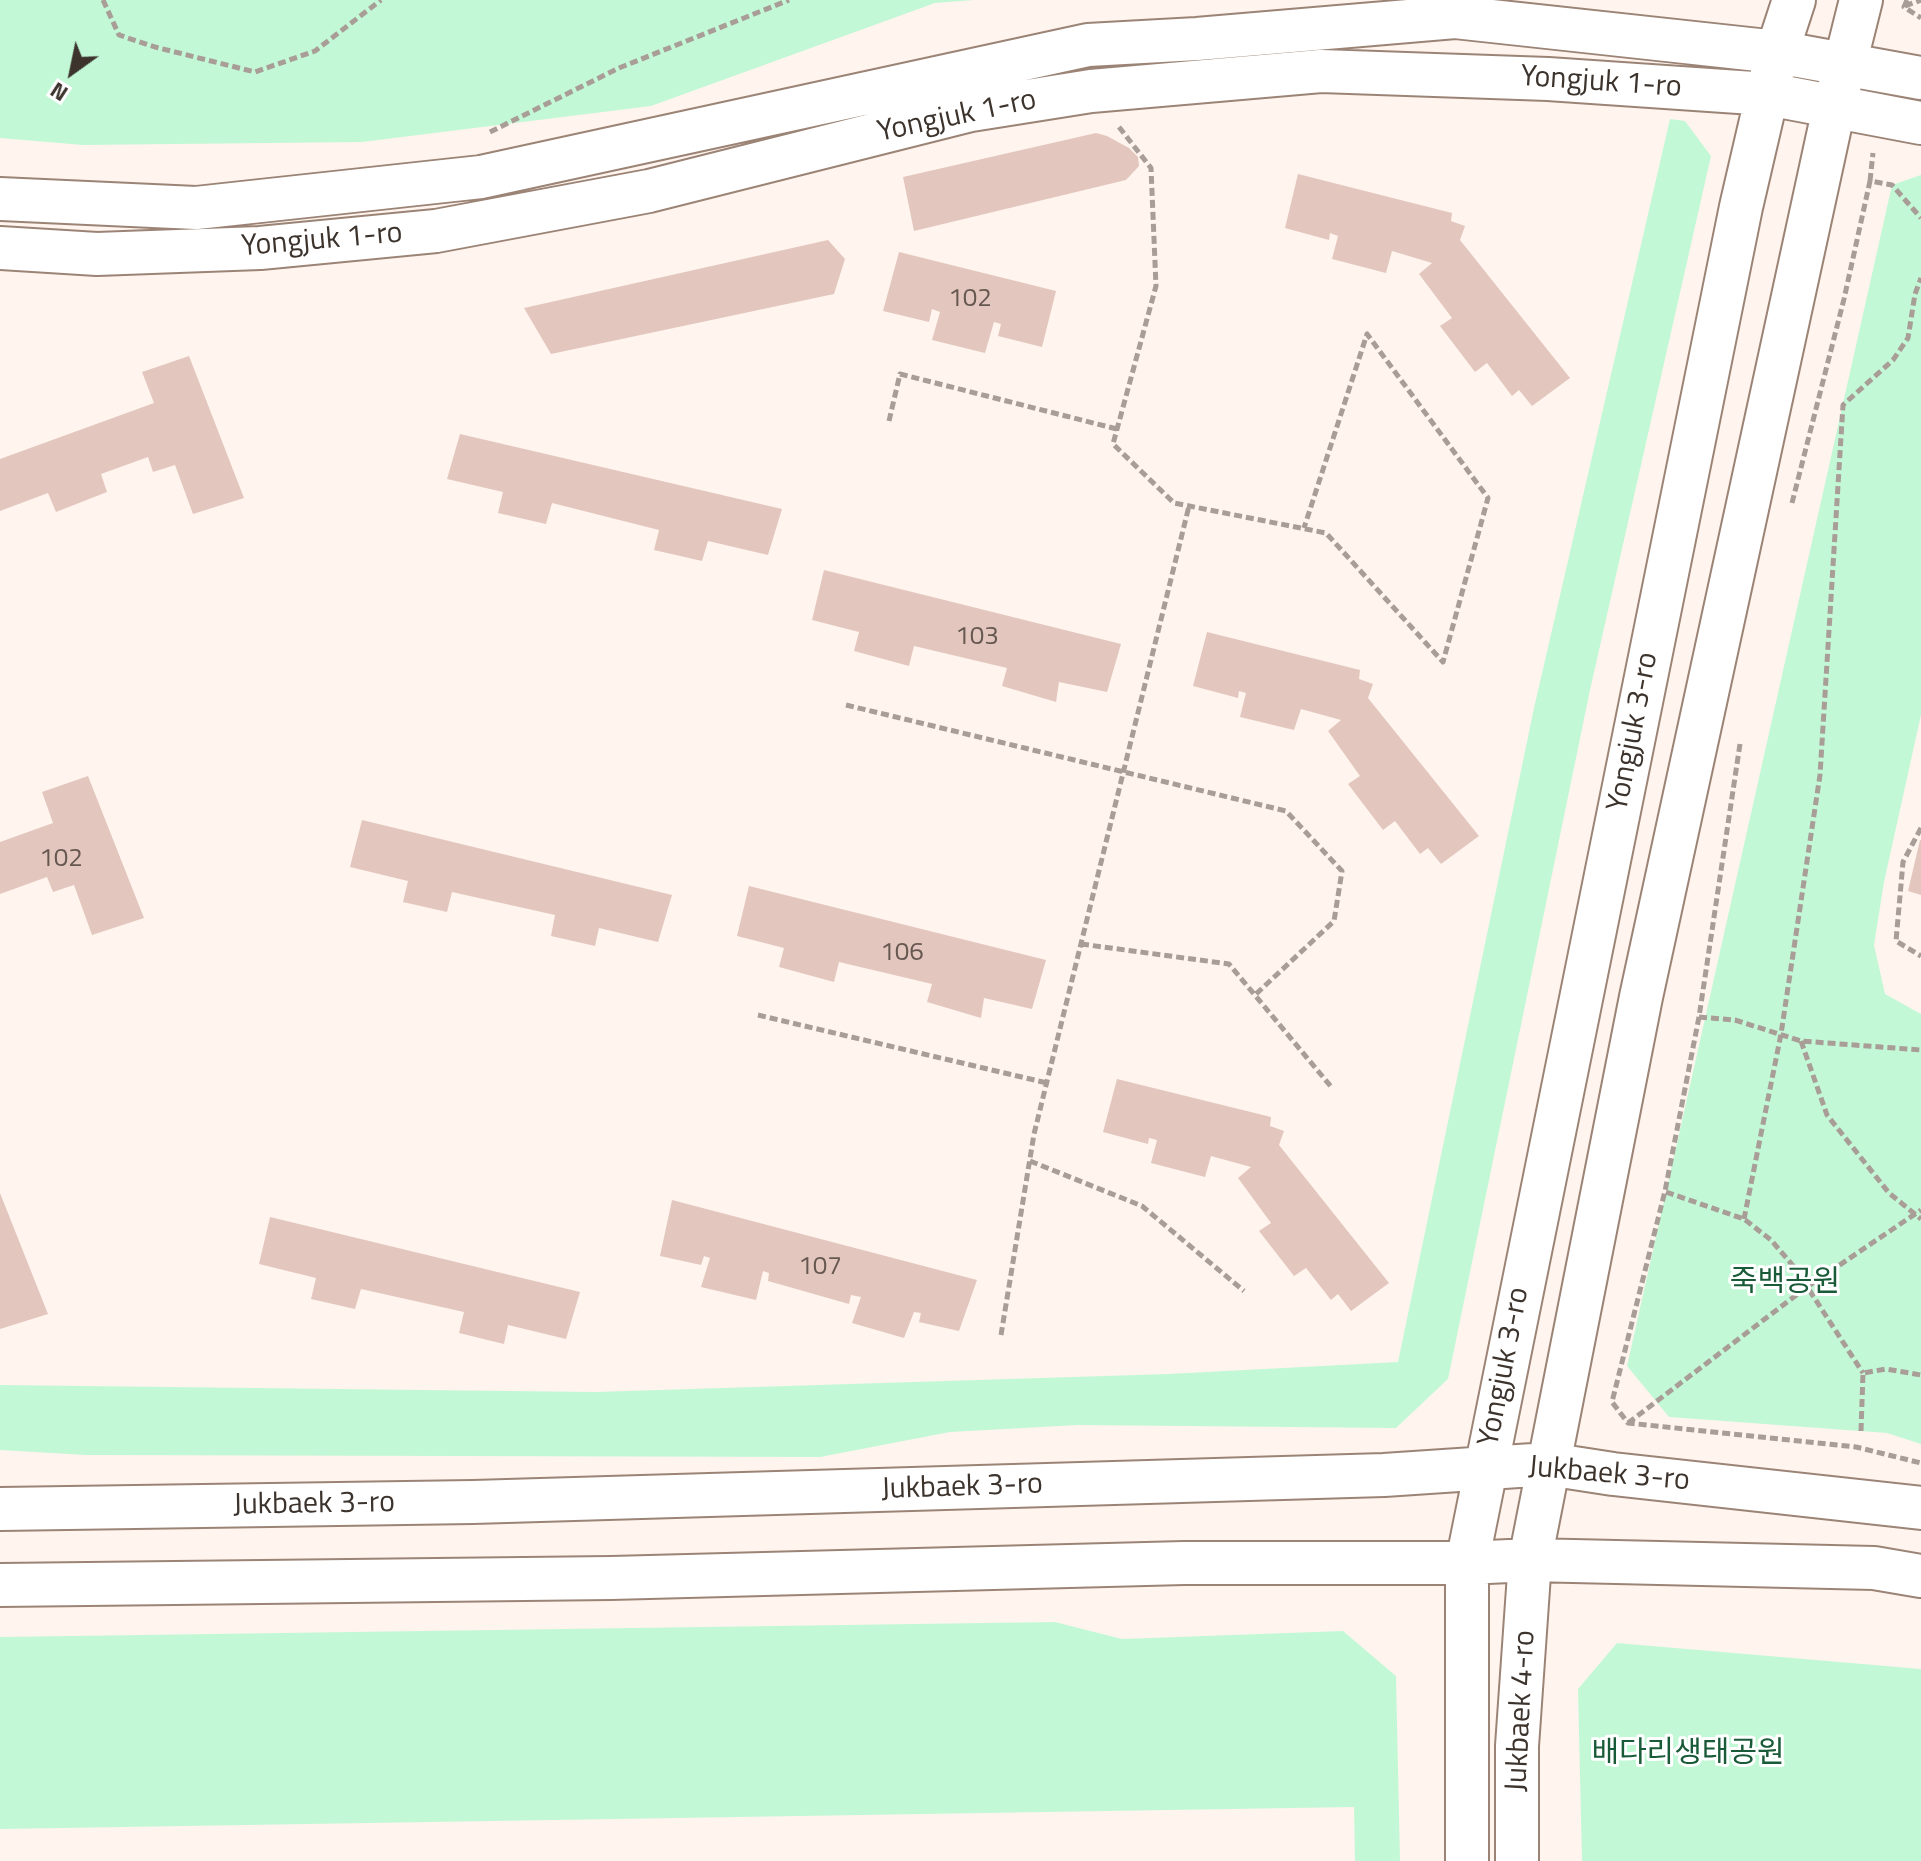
<!DOCTYPE html>
<meta charset="utf-8">
<style>
body{margin:0}
#map{position:relative;width:1921px;height:1861px;overflow:hidden;background:#fff4ee;font-family:"Titillium Web",sans-serif}
canvas{display:block}
.north{position:absolute;left:32px;top:32px;width:80px;height:80px;-webkit-text-stroke:6px #fff;paint-order:stroke;rotate:213deg;font-size:22px;font-weight:700;line-height:32px;text-align:center;color:#3c332d}
.north::after{content:'';display:block;margin:auto;width:28px;height:36px;background:#3c332d;clip-path:polygon(50% 0,100% 100%,50% 72%,0 100%)}
</style>
<div id="map">
<canvas width="1921" height="1861"></canvas>
<div class="north">N</div>
</div>
<script>
const ctx = document.querySelector('canvas').getContext('2d');
ctx.lineJoin = 'round';
function fillPath(path, color) { ctx.fillStyle = color; ctx.fill(path, 'evenodd'); }
const poly = rows => new Path2D(rows.map(r => 'M' + r).join(''));
function trace(path, color, width, dash) { ctx.strokeStyle = color; ctx.lineWidth = width; ctx.lineCap = dash ? 'butt' : 'round'; ctx.setLineDash(dash || []); ctx.stroke(path); }
function write(font, color, halo, rows, align = 'center') {
  ctx.font = font + ' "Titillium Web","Noto Sans KR",sans-serif'; ctx.lineWidth = 6; ctx.setLineDash([]); ctx.textBaseline = 'middle'; ctx.strokeStyle = halo; ctx.fillStyle = color; for (const [text, x, y, turn = 0] of rows) {
    ctx.save(); ctx.translate(x, y); ctx.rotate((+turn || 0) * Math.PI / 180); ctx.textAlign = isNaN(turn) ? turn : align; if (halo) ctx.strokeText(text, 0, 0); ctx.fillText(text, 0, 0); ctx.restore();
  }
}
const green = poly([
 [0,0,974,0,935,3,651,106,362,142,83,145,0,138],
 [1670,119,1685,121,1711,156,1590,690,1448,1379,1396,1428,1078,1425,950,1432,820,1457,86,1455,0,1450,0,1385,595,1392,1168,1374,1398,1362,1534,708],
 [1921,175,1921,715,1884,882,1874,945,1885,994,1921,1014,1921,1444,1887,1433,1669,1417,1627,1366,1892,185],
 [1055,1622,1122,1639,1343,1631,1396,1676,1400,1861,1355,1861,1354,1807,0,1829,0,1637],
 [1617,1643,1921,1669,1921,1861,1582,1861,1578,1689]
]);
const building = poly([
 [1096,133,1107,136,1129,148,1138,157,1139,166,1126,180,914,231,903,177],
 [1298,174,1452,213,1451,221,1465,226,1460,240,1570,378,1532,406,1519,390,1512,396,1487,363,1475,372,1440,326,1452,318,1419,274,1432,263,1392,251,1386,273,1332,259,1338,236,1330,233,1329,240,1285,228],
 [828,240,845,259,834,294,551,354,524,308],
 [899,252,1056,291,1042,347,998,336,1001,324,994,322,985,353,932,340,940,312,932,309,929,322,883,311],
 [189,356,244,498,193,514,175,465,153,472,148,457,101,474,107,492,56,512,48,493,0,511,0,459,154,403,142,372],
 [460,434,782,509,768,555,708,541,702,561,654,550,659,530,552,503,546,524,498,513,503,492,447,479],
 [824,570,1121,644,1107,692,1059,682,1056,702,1002,686,1007,668,914,646,909,666,854,651,859,632,812,620],
 [1207,632,1360,670,1359,679,1373,684,1368,698,1479,836,1441,864,1428,848,1420,854,1395,821,1383,830,1348,784,1360,776,1328,731,1341,720,1301,709,1294,730,1240,717,1246,693,1239,691,1238,698,1193,686],
 [88,776,144,918,92,935,74,885,53,892,47,877,0,894,0,842,53,823,42,792],
 [362,820,672,895,658,942,599,928,595,946,551,936,555,915,452,892,447,912,403,902,408,881,350,867],
 [1920,840,1921,840,1921,895,1908,891],
 [749,886,1046,960,1032,1009,984,998,981,1018,927,1002,932,984,839,962,834,982,779,967,784,948,737,936],
 [1117,1079,1271,1117,1270,1126,1284,1131,1279,1145,1389,1283,1351,1311,1338,1294,1331,1300,1306,1268,1294,1276,1259,1231,1271,1223,1238,1178,1251,1167,1211,1156,1205,1177,1151,1163,1157,1140,1149,1138,1148,1144,1103,1132],
 [0,1193,48,1314,0,1329],
 [672,1200,977,1280,959,1331,919,1322,921,1313,914,1312,904,1338,852,1323,861,1297,851,1295,849,1304,768,1281,769,1273,763,1271,756,1300,701,1287,710,1258,704,1256,701,1265,660,1256],
 [270,1217,580,1292,566,1339,508,1325,504,1344,459,1333,464,1312,361,1289,355,1309,311,1299,316,1278,259,1264]
]);
const path = poly([
 [103,0,119,35,155,47,255,72,315,51,381,0],
 [1907,0,1904,7,1921,18],
 [1905,6,1921,0],
 [1119,127,1151,168,1156,286,1113,444,1174,503,1326,533,1443,662,1488,498,1367,334,1304,528],
 [490,132,619,68,789,0],
 [1870,181,1873,153],
 [889,421,900,374,1117,429],
 [1792,503,1844,299,1870,181,1892,185,1921,218],
 [846,705,1286,811,1342,871,1334,921,1255,995],
 [1740,744,1699,1017,1665,1191,1612,1402,1628,1423,1856,1447,1921,1463],
 [1921,828,1903,862,1896,941,1921,956],
 [1081,944,1229,964,1333,1089],
 [758,1015,1047,1083],
 [1699,1017,1735,1020,1801,1041,1921,1050],
 [1801,1041,1827,1115,1889,1193,1921,1219],
 [1030,1161,1142,1206,1244,1291],
 [1666,1192,1744,1219,1771,1240,1795,1268,1863,1373],
 [1744,1219,1781,1034,1820,775,1843,405,1893,360,1908,338,1915,294,1921,278],
 [1001,1335,1034,1134,1189,506],
 [1628,1423,1807,1287,1921,1210],
 [1861,1431,1863,1373,1886,1369,1921,1375]
]);
const secondary = poly([
 [0,199,196,208,481,177,1088,45,1197,39,1455,17,1777,52,1921,78],
 [0,248,97,254,260,248,436,231,649,191,971,110,1091,91,1321,71,1548,79,1768,94,1921,123],
 [0,1509,473,1502,1384,1475,1548,1464,1613,1474,1921,1508],
 [0,1585,611,1578,1184,1563,1467,1563,1530,1560,1874,1568,1921,1576],
 [1467,1861,1467,1563,1741,207,1777,52,1794,0],
 [1517,1861,1517,1746,1530,1560,1641,997,1834,108,1861,0]
]);
const numberNames = [
 ["102",970,300],
 ["103",977,638],
 ["102",61,860],
 ["106",902,954],
 ["107",820,1268]
];
const streetNames = [
 ["Yongjuk 1-ro",1601,83,4],
 ["Yongjuk 1-ro",957,117,-12],
 ["Yongjuk 1-ro",322,241,-5],
 ["Yongjuk 3-ro",1634,732,-79],
 ["Yongjuk 3-ro",1505,1367,-79],
 ["Jukbaek 3-ro",1609,1475,5],
 ["Jukbaek 3-ro",962,1488,-2],
 ["Jukbaek 3-ro",314,1505,-1],
 ["Jukbaek 4-ro",1522,1711,-87]
];
const parkNames = [
 ["죽백공원",1785,1284],
 ["배다리생태공원",1688,1755]
];
fillPath(green, '#c3f8d6');
fillPath(building, '#e3c7be');
trace(secondary, '#9b8476', 46);
trace(path, '#a89d97', 5, [8, 4]);
trace(secondary, '#fff', 42);
write('26px', '#665851', null, numberNames);
write('30px', '#3c332d', '#fff', streetNames);
write('30px', '#195a38', '#fff', parkNames);
</script>
